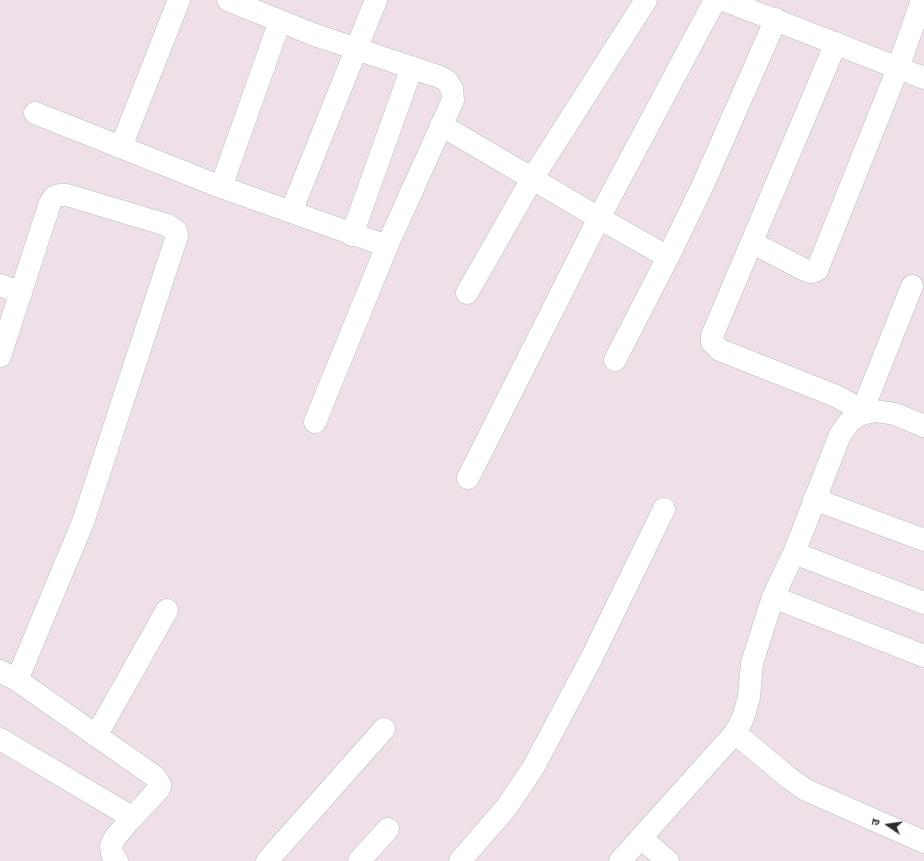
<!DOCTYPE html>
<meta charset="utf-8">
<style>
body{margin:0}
#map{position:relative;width:924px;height:861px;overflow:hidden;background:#efdfe9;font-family:Signika,"Noto Sans Devanagari",sans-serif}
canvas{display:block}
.north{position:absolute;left:868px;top:805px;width:40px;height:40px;-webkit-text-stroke:3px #fff;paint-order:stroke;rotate:283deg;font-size:11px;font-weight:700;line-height:16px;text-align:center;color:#2d2d2d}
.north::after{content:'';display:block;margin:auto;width:14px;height:18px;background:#2d2d2d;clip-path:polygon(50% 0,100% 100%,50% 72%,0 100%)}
</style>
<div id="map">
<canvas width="924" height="861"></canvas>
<div class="north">उ</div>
</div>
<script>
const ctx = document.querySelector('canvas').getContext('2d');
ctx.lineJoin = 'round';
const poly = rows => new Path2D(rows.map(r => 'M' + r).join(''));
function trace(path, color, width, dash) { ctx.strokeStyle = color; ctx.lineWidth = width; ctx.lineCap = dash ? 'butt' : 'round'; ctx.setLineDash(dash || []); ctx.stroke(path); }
const minor = poly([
 [228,0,315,35,440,77,447,81,452,89,453,100,387,246,315,422],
 [724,0,924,78],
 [836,43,712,336,712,342,720,350,836,396,849,403,861,414,912,286],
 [35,113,221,187,387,246],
 [441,125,599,218,668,257,702,187,776,19],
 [121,147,179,0],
 [221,187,280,21],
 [291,212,376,0],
 [352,235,412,67],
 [753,243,805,270,811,272,817,270,898,68,922,0],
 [0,285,21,293],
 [467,293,532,179,646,0],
 [0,356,50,203,54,197,60,195,67,195,167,225,176,231,177,236,174,245,83,522,17,680],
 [615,360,668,257],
 [468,478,599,218,715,0],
 [814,499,924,540],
 [794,553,924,603],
 [773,597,924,656],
 [0,671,17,680,154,776,158,781,160,785,159,789,130,820],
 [735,733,789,778,806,790,924,842],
 [96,736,167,610],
 [0,739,123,812,130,820,114,839,111,846,112,854,117,861],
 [641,838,668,861],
 [267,861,384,729],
 [359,861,388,829],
 [460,861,506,808,533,768,590,661,664,509],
 [620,861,735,733,743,718,749,697,752,663,773,597,794,553,840,435,850,421,861,414,876,411,895,414,924,426]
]);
trace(minor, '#b3c1bb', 23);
trace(minor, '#fff', 22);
</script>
